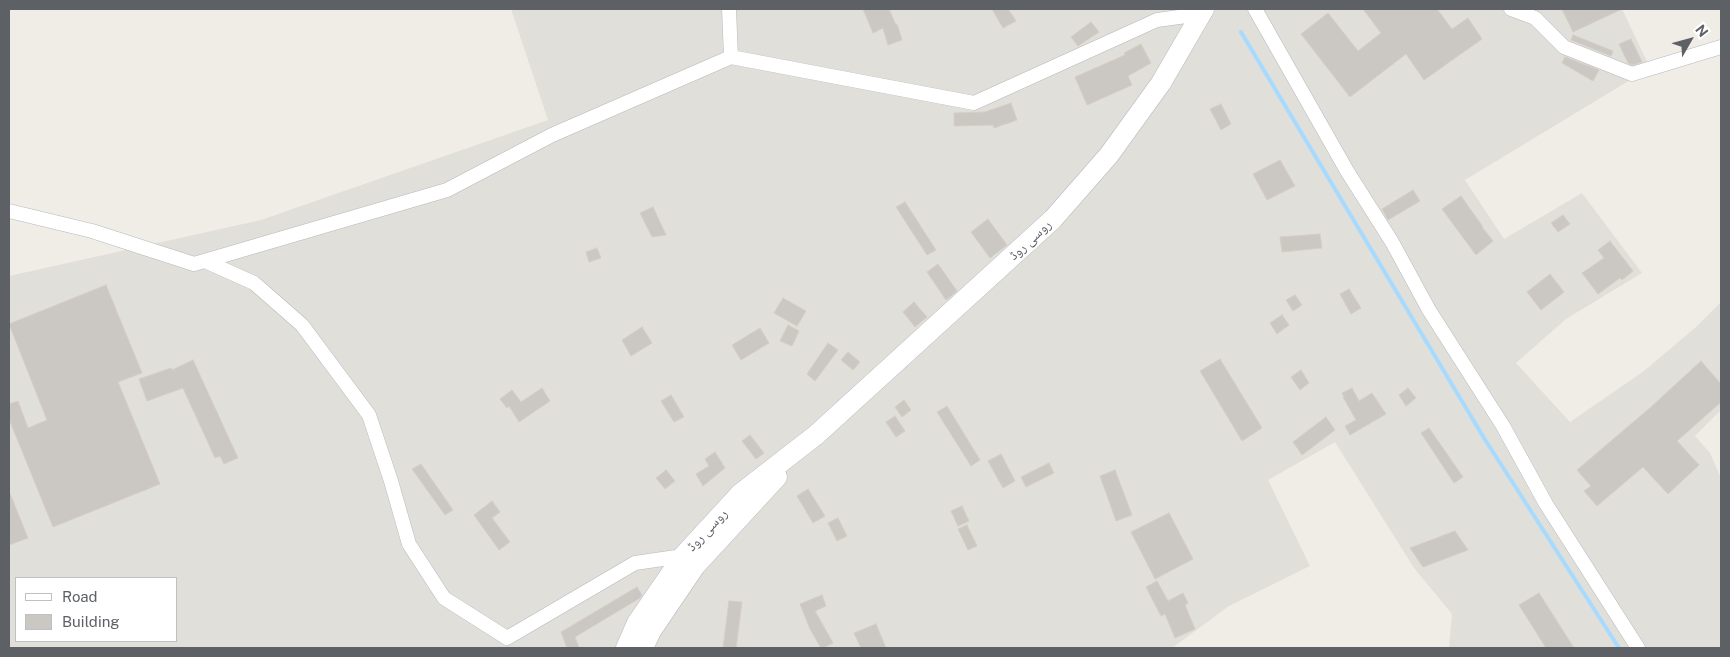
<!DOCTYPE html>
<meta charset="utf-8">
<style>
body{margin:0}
#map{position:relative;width:1730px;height:657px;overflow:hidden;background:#f0ede6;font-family:"Public Sans",sans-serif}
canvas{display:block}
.frame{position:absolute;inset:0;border:10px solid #5d6166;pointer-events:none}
.legend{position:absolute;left:15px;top:577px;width:162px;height:65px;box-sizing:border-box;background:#fff;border:1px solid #bec0c2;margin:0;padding:6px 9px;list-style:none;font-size:15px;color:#5d6166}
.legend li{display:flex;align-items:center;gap:10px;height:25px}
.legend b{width:25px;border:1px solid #bec0c2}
.north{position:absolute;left:1665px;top:15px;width:50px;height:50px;-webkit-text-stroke:4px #fff;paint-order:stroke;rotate:52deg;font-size:14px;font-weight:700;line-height:20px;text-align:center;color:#5d6166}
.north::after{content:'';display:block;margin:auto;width:18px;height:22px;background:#5d6166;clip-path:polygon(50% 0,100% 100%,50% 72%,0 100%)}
</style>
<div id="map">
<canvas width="1730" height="657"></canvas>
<div class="frame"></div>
<ul class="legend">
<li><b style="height:6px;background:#fff"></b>Road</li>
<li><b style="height:14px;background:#cbc8c3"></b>Building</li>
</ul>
<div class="north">N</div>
</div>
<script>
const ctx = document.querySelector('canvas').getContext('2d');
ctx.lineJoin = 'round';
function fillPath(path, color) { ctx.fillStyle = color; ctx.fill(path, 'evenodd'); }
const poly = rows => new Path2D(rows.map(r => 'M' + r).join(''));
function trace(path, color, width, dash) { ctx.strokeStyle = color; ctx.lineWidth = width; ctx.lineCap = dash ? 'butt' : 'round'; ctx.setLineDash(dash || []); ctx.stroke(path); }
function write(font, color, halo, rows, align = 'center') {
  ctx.font = font + ' "Public Sans","Noto Naskh Arabic",sans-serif'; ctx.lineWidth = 4; ctx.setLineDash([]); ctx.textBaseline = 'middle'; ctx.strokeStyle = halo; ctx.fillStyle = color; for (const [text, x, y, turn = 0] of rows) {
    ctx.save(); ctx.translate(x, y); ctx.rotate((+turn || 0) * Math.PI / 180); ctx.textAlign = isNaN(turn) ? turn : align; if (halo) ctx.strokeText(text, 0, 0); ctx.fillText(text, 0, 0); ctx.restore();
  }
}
const industrial = poly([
 [511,9,1622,9,1650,68,1465,180,1504,239,1582,193,1642,273,1566,319,1516,363,1570,422,1644,371,1696,327,1721,302,1721,410,1695,436,1710,453,1721,478,1721,648,1449,648,1452,614,1414,568,1335,442,1268,480,1310,566,1229,606,1172,648,9,648,9,276,261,220,548,120],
 [16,578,176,578,176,641,16,641]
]);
const stream = poly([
 [1241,32,1484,438,1619,648]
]);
const building = poly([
 [863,9,889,9,896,25,897,24,902,40,888,45,883,28,873,33,863,9],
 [992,9,1008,9,1016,21,1003,28,992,9],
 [1363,9,1437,9,1452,29,1468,18,1482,39,1424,80,1406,54,1350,97,1301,34,1328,13,1358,51,1381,33,1363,9],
 [1562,9,1622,9,1573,32,1562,9],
 [1091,22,1099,32,1078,46,1071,37,1091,22],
 [1573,35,1613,51,1611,56,1571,40,1573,35],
 [1631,39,1642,62,1632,65,1628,63,1619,44,1631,39],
 [1141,44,1151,63,1128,76,1132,85,1087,105,1075,77,1125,55,1124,53,1141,44],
 [1565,57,1599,70,1593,81,1562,63,1565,57],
 [1011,103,1017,120,994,128,993,125,954,126,954,113,985,112,1011,103],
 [1221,104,1231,124,1221,130,1210,109,1221,104],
 [1280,160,1295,186,1267,200,1253,174,1280,160],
 [1413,190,1420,201,1388,220,1382,209,1413,190],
 [1461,196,1483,227,1482,227,1493,241,1476,255,1442,209,1461,196],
 [905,202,936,250,927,255,896,207,905,202],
 [653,207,666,235,652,237,640,213,653,207],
 [1563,215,1570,224,1558,232,1551,223,1563,215],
 [988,219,1007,245,990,258,971,232,988,219],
 [1320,234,1322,248,1282,252,1280,237,1320,234],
 [1610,241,1633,271,1622,280,1620,278,1598,294,1582,273,1604,258,1598,250,1610,241],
 [597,248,601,258,589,262,586,252,597,248],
 [938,264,957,291,946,300,927,272,938,264],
 [1550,274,1564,292,1541,310,1527,292,1550,274],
 [106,285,142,373,118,382,160,484,53,527,9,419,9,404,18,401,28,428,47,420,9,324,106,285],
 [1349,289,1361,308,1351,314,1340,294,1349,289],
 [1295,295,1302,305,1293,311,1286,300,1295,295],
 [783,298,806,311,797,326,774,313,783,298],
 [914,302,927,317,915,327,903,312,914,302],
 [1282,315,1289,325,1277,334,1270,323,1282,315],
 [788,325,799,331,792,346,780,341,788,325],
 [642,327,652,343,631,356,622,340,642,327],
 [760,328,769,343,741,360,732,345,760,328],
 [828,343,838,350,815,381,807,374,828,343],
 [848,352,860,362,853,370,841,360,848,352],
 [1220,359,1262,428,1242,441,1200,371,1220,359],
 [193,360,238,458,224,464,220,456,215,458,183,388,147,401,139,379,171,368,172,370,193,360],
 [1701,361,1721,384,1721,402,1677,441,1699,465,1668,494,1643,467,1597,506,1584,491,1591,486,1577,470,1651,407,1701,361],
 [1301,370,1309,383,1300,390,1291,377,1301,370],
 [542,388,550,401,519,422,509,406,507,408,500,399,512,390,521,402,542,388],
 [1352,388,1359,401,1372,393,1386,414,1350,435,1345,426,1356,420,1343,397,1344,397,1342,393,1352,388],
 [1408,388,1416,398,1406,406,1399,395,1408,388],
 [671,395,684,417,674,422,661,401,671,395],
 [904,400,911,410,902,417,895,407,904,400],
 [947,406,980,460,971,466,937,412,947,406],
 [895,416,905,431,896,437,886,422,895,416],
 [1326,417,1335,430,1302,455,1293,442,1326,417],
 [1429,428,1463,477,1454,483,1421,433,1429,428],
 [750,435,764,453,756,459,742,441,750,435],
 [715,452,725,468,703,486,696,474,709,466,705,459,715,452],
 [1001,454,1015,481,1003,488,988,461,1001,454],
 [1049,463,1054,473,1026,487,1021,477,1049,463],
 [421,464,453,510,445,515,412,469,421,464],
 [666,470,675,481,665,489,656,478,666,470],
 [1115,470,1132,515,1116,521,1100,476,1115,470],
 [808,489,825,516,813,523,797,496,808,489],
 [9,491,28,538,9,545,9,491],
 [492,501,500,512,492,518,510,542,499,550,474,515,492,501],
 [962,506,969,521,958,526,951,511,962,506],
 [1169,513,1193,559,1155,579,1131,532,1169,513],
 [838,518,847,536,837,541,828,523,838,518],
 [967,525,977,546,968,550,958,529,967,525],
 [1455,531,1468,550,1423,567,1410,548,1455,531],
 [1157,581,1168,601,1183,593,1188,603,1185,605,1195,629,1175,638,1165,614,1161,616,1146,587,1157,581],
 [637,587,642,595,640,598,575,637,579,648,567,648,561,632,637,587],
 [1539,593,1574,648,1546,648,1519,605,1539,593],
 [822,595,826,606,815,611,833,643,823,648,821,648,810,629,800,604,822,595],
 [729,601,742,602,736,648,723,648,729,601],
 [876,624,886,648,861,648,854,633,876,624]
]);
const street = poly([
 [729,9,731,57,974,103,1157,20,1201,14],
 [1255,9,1347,171,1392,242,1429,310,1503,426,1546,504,1638,648],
 [1511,9,1535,18,1564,47,1632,74,1721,47],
 [9,211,92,231,194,264,447,190,552,135,731,57],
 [205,261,254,283,302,325,369,415,391,481,409,544,444,598,507,638,635,563,683,556]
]);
const secondary = poly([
 [626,648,637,623,683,556,740,494,816,435,1053,219,1109,155,1161,83,1204,9],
 [643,648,651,631,695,566,777,477]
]);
const streetNames = [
 ["روسی روڈ",1030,240,-43],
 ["روسی روڈ",707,530,-47]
];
fillPath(industrial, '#e1dfda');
trace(stream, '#a6dbff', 4);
fillPath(building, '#cbc8c3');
trace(building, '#d5cfc4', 1);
trace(street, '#b6b8bc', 15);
trace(secondary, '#b7babf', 21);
trace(street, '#fff', 14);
trace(secondary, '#fff', 20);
write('14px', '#5d6166', '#fff', streetNames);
</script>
